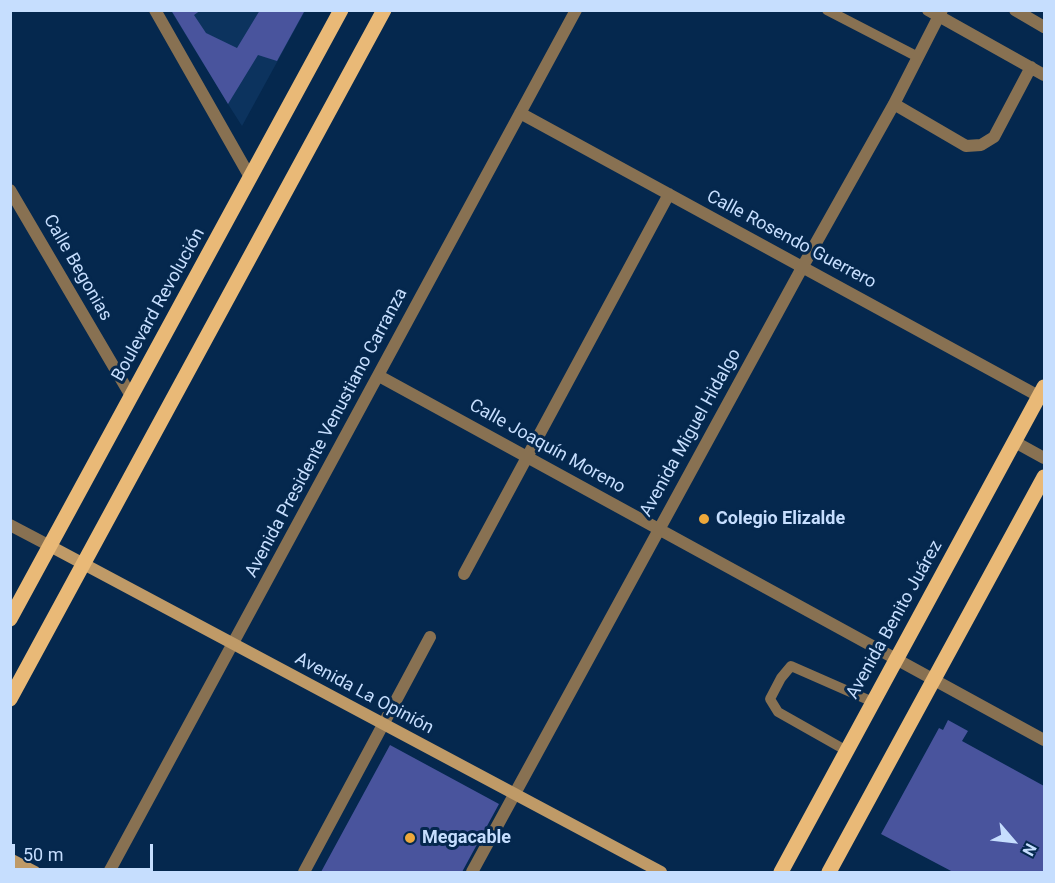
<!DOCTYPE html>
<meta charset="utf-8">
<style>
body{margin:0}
#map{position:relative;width:1055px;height:883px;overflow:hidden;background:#05284e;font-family:Roboto,sans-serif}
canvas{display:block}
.frame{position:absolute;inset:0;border:12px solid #c6defe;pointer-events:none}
.north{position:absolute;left:983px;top:811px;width:60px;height:60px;-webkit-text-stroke:4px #05284e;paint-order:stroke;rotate:118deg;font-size:16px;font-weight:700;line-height:24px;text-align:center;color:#c6defe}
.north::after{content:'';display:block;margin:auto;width:21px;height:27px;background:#c6defe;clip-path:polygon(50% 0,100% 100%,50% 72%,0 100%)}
.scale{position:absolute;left:12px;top:844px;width:141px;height:27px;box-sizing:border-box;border:3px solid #c6defe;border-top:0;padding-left:8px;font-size:18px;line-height:21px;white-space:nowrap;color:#c6defe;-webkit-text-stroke:4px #05284e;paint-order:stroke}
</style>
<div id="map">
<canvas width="1055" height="883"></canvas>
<div class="frame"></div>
<div class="north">N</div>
<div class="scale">50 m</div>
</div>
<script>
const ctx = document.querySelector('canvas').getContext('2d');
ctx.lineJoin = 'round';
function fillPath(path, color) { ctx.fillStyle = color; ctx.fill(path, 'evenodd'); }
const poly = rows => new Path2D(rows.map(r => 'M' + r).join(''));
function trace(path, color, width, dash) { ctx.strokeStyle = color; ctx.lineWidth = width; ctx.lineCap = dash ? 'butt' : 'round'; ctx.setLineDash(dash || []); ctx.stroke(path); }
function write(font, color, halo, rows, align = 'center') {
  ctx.font = font + ' Roboto,sans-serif'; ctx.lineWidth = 6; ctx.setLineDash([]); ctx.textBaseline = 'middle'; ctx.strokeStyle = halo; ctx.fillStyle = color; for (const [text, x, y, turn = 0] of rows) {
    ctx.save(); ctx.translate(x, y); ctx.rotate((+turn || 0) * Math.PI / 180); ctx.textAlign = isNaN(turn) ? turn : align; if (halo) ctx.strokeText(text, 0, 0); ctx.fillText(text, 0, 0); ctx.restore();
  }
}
const built = poly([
 [171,11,305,11,242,126,228,104]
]);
const building = poly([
 [171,10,201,10,194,15,206,33,237,48,260,10,305,10,277,61,258,55,228,104],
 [948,720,968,731,962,741,1044,786,1044,872,953,872,881,834,939,728,943,730],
 [390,745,499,804,462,872,321,872]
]);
const service = poly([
 [827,10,918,57],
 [847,751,778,712,770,699,781,678,791,666,873,702]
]);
const minor = poly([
 [155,10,250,177],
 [928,10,1044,75],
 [1015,10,1044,27],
 [894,104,966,146,981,145,994,137,1031,67],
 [520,113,1044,399],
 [10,190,131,396],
 [379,376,1044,740],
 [1015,442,1044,458],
 [10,525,50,546],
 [464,574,669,194],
 [109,872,576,10],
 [304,872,430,637],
 [472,872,803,266,894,104,942,10]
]);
const secondary = poly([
 [50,546,661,872],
 [10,859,35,872]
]);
const primary = poly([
 [10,619,341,10],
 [10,699,384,10],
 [781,872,1044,387],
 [829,872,1044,477]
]);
const markers = [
 [704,519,6,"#eda83b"],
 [410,838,6,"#eda83b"]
];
const streetNames = [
 ["Calle Rosendo Guerrero",791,240,28],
 ["Calle Begonias",77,268,60],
 ["Boulevard Revolución",159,305,-61],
 ["Avenida Presidente Venustiano Carranza",327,433,-62],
 ["Avenida Miguel Hidalgo",691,433,-61],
 ["Calle Joaquín Moreno",547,447,29],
 ["Avenida Benito Juárez",895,620,-61],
 ["Avenida La Opinión",364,694,28]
];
const poiNames = [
 ["Colegio Elizalde",716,519],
 ["Megacable",422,838]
];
fillPath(built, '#0c335e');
fillPath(building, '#49549d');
trace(service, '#887152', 10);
trace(minor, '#887152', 12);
trace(secondary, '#bf9a67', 12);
trace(primary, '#e9b977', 15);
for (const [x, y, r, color] of markers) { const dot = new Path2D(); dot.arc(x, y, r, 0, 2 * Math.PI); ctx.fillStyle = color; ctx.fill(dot); trace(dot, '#05284e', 2); }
write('18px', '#c6defe', '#05284e', streetNames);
write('bold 18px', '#c6defe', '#05284e', poiNames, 'left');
</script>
